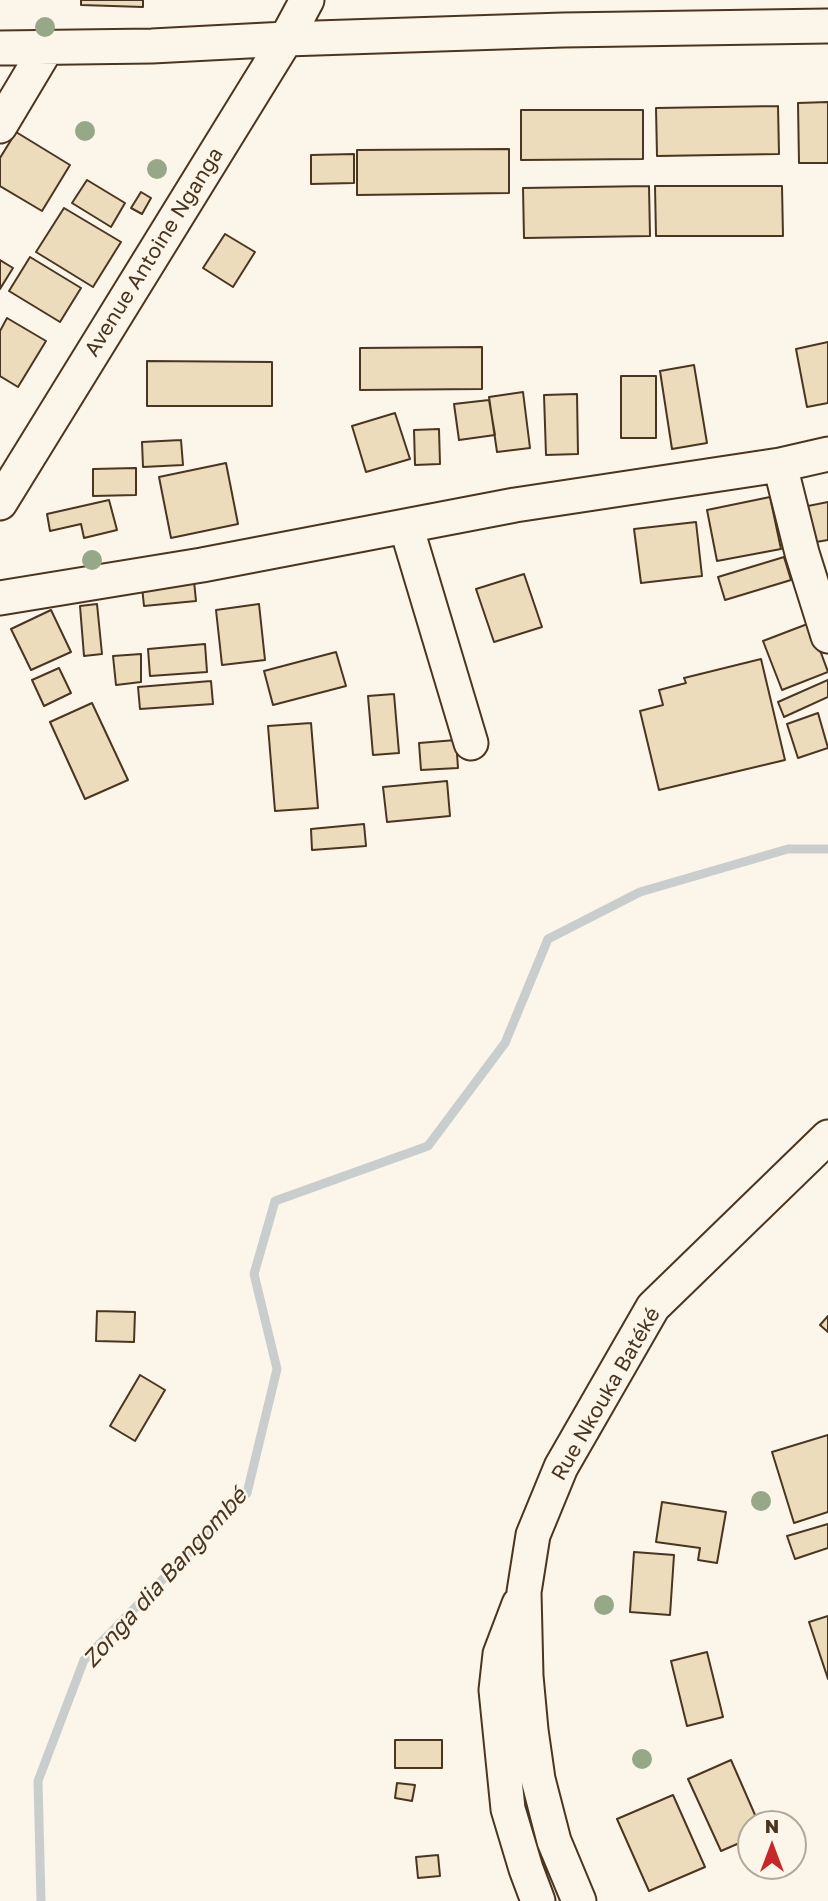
<!DOCTYPE html>
<meta charset="utf-8">
<style>
body{margin:0}
#map{position:relative;width:828px;height:1901px;overflow:hidden;background:#fbf6e9;font-family:"Golos Text",sans-serif}
canvas{display:block}
.north{position:absolute;left:737px;top:1810px;width:70px;height:70px;box-sizing:border-box;background:#fbf6e9;border:2px solid #b4a999;border-radius:50%;rotate:0deg;font-size:19px;font-weight:700;line-height:28px;text-align:center;color:#4a3520}
.north::after{content:'';display:block;margin:auto;width:24px;height:32px;background:#c62828;clip-path:polygon(50% 0,100% 100%,50% 72%,0 100%)}
</style>
<div id="map">
<canvas width="828" height="1901"></canvas>
<div class="north">N</div>
</div>
<script>
const ctx = document.querySelector('canvas').getContext('2d');
ctx.lineJoin = 'round';
const poly = rows => new Path2D(rows.map(r => 'M' + r).join(''));
function trace(path, color, width, dash) { ctx.strokeStyle = color; ctx.lineWidth = width; ctx.lineCap = dash ? 'butt' : 'round'; ctx.setLineDash(dash || []); ctx.stroke(path); }
function fillPath(path, color) { ctx.fillStyle = color; ctx.fill(path, 'evenodd'); }
function write(font, color, halo, rows, align = 'center') {
  ctx.font = font + ' "Golos Text",sans-serif'; ctx.lineWidth = 5; ctx.setLineDash([]); ctx.textBaseline = 'middle'; ctx.strokeStyle = halo; ctx.fillStyle = color; for (const [text, x, y, turn = 0] of rows) {
    ctx.save(); ctx.translate(x, y); ctx.rotate((+turn || 0) * Math.PI / 180); ctx.textAlign = isNaN(turn) ? turn : align; if (halo) ctx.strokeText(text, 0, 0); ctx.fillText(text, 0, 0); ctx.restore();
  }
}
const stream = poly([
 [41,1901,38,1781,84,1660,247,1493,277,1369,254,1274,275,1201,428,1146,505,1043,548,939,640,892,788,849,828,849]
]);
const building = poly([
 [81,0,143,0,143,7,81,5,81,0],
 [828,102,828,163,799,163,798,103,828,102],
 [778,106,779,154,657,156,656,108,778,106],
 [521,110,643,110,643,159,521,160,521,110],
 [16,132,70,165,42,211,0,186,0,158,16,132],
 [509,149,509,193,357,195,357,150,509,149],
 [354,154,354,183,311,184,311,155,354,154],
 [87,180,125,203,111,227,72,203,87,180],
 [649,186,650,236,524,238,523,188,649,186],
 [655,186,782,186,783,236,656,236,655,186],
 [141,192,151,198,142,214,131,208,141,192],
 [64,208,121,242,93,287,36,252,64,208],
 [225,234,255,252,233,287,203,268,225,234],
 [30,257,81,288,60,322,9,291,30,257],
 [0,260,13,268,0,289,0,260],
 [7,318,46,341,18,387,0,376,0,331,7,318],
 [828,342,828,403,807,407,796,349,828,342],
 [482,347,482,389,360,390,360,348,482,347],
 [147,361,272,362,272,406,147,406,147,361],
 [694,365,707,443,672,449,660,371,694,365],
 [621,376,656,376,656,438,621,438,621,376],
 [523,392,530,448,497,452,489,397,523,392],
 [577,394,578,454,546,455,544,395,577,394],
 [489,400,495,435,459,440,454,404,489,400],
 [395,413,410,459,366,472,352,426,395,413],
 [439,429,440,464,415,465,414,430,439,429],
 [181,440,183,465,143,467,142,442,181,440],
 [226,463,238,524,171,538,159,477,226,463],
 [136,468,136,495,93,496,93,469,136,468],
 [770,497,781,549,717,561,707,510,770,497],
 [109,500,117,530,84,538,81,524,50,531,47,514,109,500],
 [828,502,828,540,810,543,803,507,828,502],
 [696,522,702,576,641,583,634,529,696,522],
 [784,557,791,580,725,600,718,577,784,557],
 [524,574,542,627,494,642,476,589,524,574],
 [194,581,196,601,144,606,142,587,194,581],
 [97,604,102,654,84,656,80,606,97,604],
 [259,604,265,660,222,665,216,610,259,604],
 [51,610,71,652,31,670,11,629,51,610],
 [810,623,828,672,782,690,763,641,810,623],
 [205,644,207,672,150,676,148,649,205,644],
 [336,652,346,686,273,705,264,671,336,652],
 [141,654,141,682,116,685,113,656,141,654],
 [761,659,785,760,659,790,640,711,663,705,659,690,686,683,684,678,761,659],
 [59,668,71,693,44,706,32,680,59,668],
 [828,680,828,697,784,717,778,702,828,680],
 [211,681,213,704,140,709,138,687,211,681],
 [394,694,399,753,373,755,368,696,394,694],
 [92,703,128,780,85,799,50,722,92,703],
 [818,713,828,748,798,758,787,724,818,713],
 [311,723,318,808,275,811,268,726,311,723],
 [456,740,458,768,421,770,419,743,456,740],
 [447,781,450,816,387,822,383,787,447,781],
 [364,824,366,846,312,850,311,829,364,824],
 [97,1311,135,1312,134,1342,96,1341,97,1311],
 [828,1316,828,1332,820,1325,828,1316],
 [140,1375,165,1390,135,1441,110,1426,140,1375],
 [828,1435,828,1512,794,1523,772,1452,828,1435],
 [662,1502,726,1512,717,1563,698,1560,700,1548,656,1542,662,1502],
 [828,1524,828,1548,795,1559,787,1536,828,1524],
 [634,1552,674,1555,670,1615,630,1612,634,1552],
 [828,1616,828,1679,809,1622,828,1616],
 [707,1652,723,1717,687,1726,671,1661,707,1652],
 [395,1740,442,1740,442,1768,395,1768,395,1740],
 [731,1760,759,1824,751,1824,751,1838,721,1851,688,1779,731,1760],
 [397,1783,415,1785,412,1801,395,1798,397,1783],
 [673,1795,705,1867,649,1891,617,1819,673,1795],
 [438,1855,440,1876,418,1878,416,1857,438,1855]
]);
const minor = poly([
 [0,48,152,46,286,39,563,30,828,26],
 [0,126,46,49],
 [780,465,802,553,828,636],
 [0,503,286,39,307,0],
 [406,526,471,743],
 [0,598,202,565,515,505,780,465,828,454],
 [519,1604,500,1654,496,1690,508,1809,526,1869,538,1901],
 [579,1901,554,1841,538,1779,531,1730,526,1676,524,1592,533,1535,561,1467,653,1307,828,1137]
]);
const trees = [
 [45,27],
 [85,131],
 [157,169],
 [92,560],
 [761,1501],
 [604,1605],
 [642,1759]
];
const streetNames = [
 ["Avenue Antoine Nganga",154,252,-58],
 ["Rue Nkouka Batéké",606,1394,-60]
];
const waterNames = [
 ["Zonga dia Bangombé",165,1578,-48]
];
trace(stream, '#c9cecd', 9);
fillPath(building, '#ecdcbc');
trace(building, '#4a3520', 2);
trace(minor, '#4a3520', 37);
trace(minor, '#fbf6e9', 33);
ctx.fillStyle = '#96a887';
for (const [x, y] of trees) { ctx.beginPath(); ctx.arc(x, y, 10, 0, 2 * Math.PI); ctx.fill(); }
write('21px', '#4a3520', '#fbf6e9', streetNames);
write('italic 23px', '#4a3520', '#fbf6e9', waterNames);
</script>
